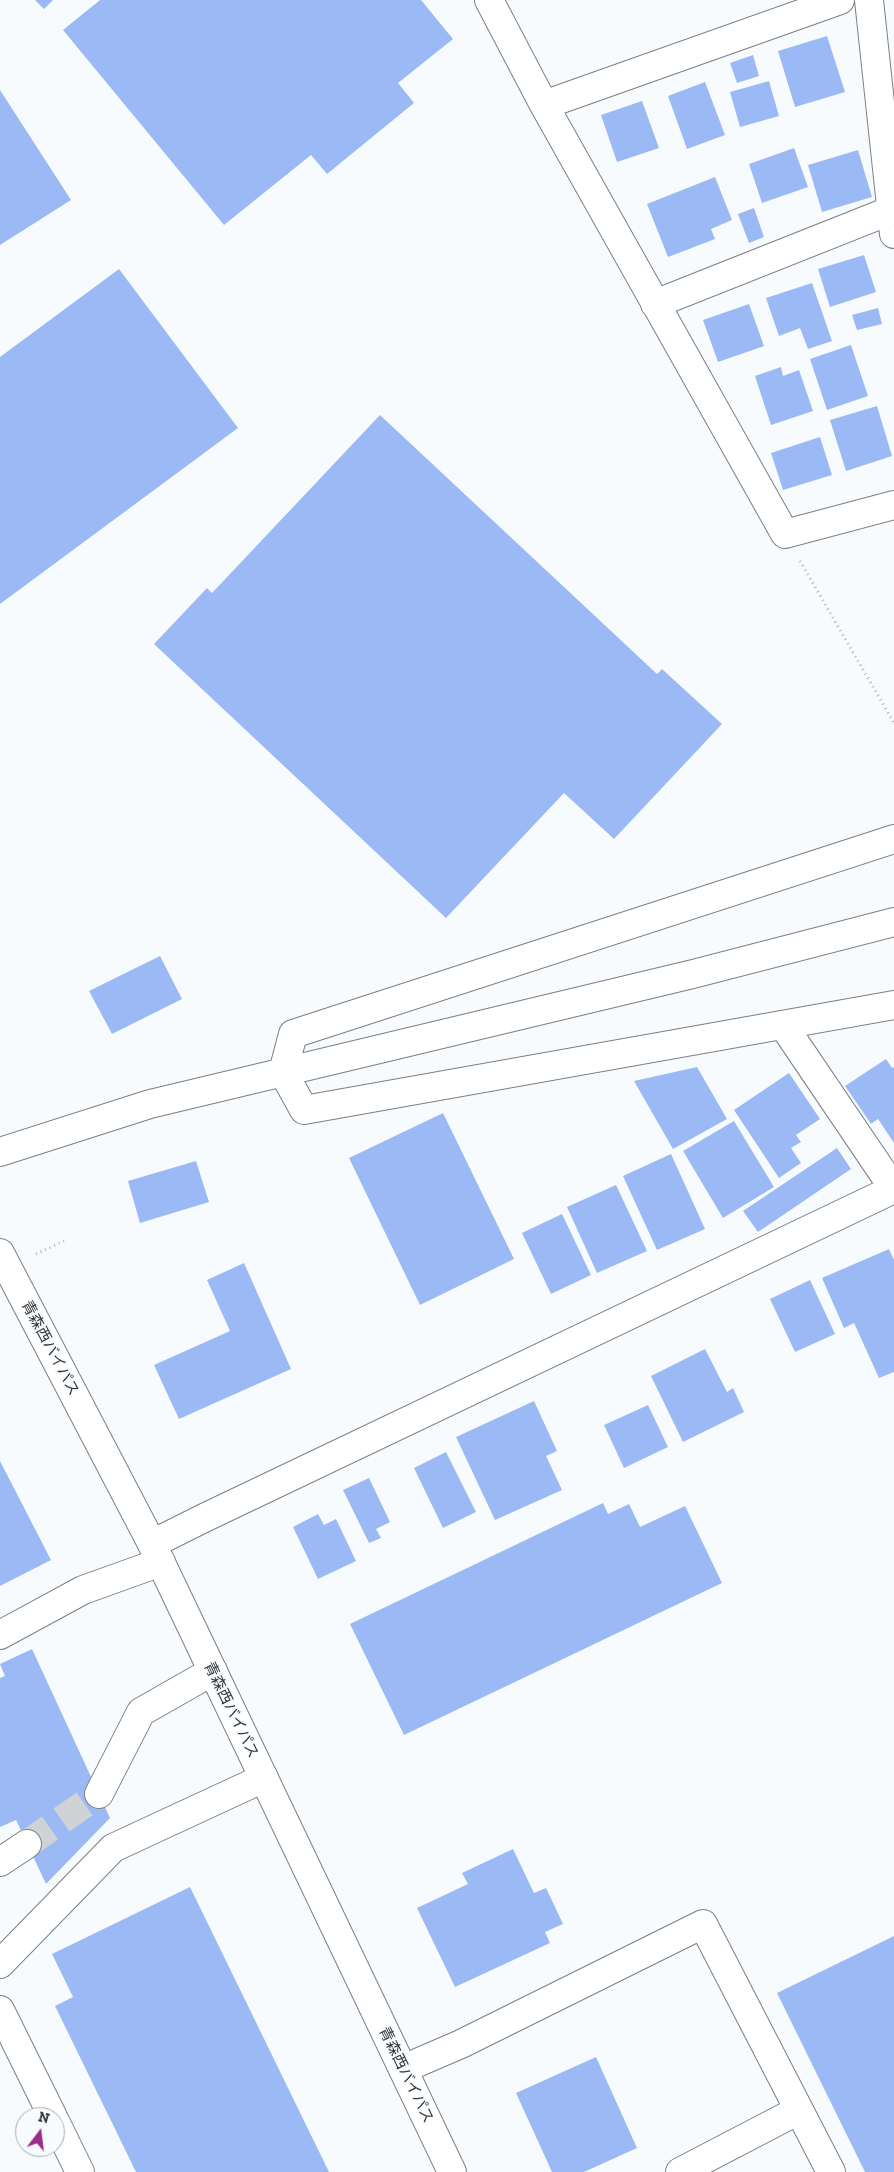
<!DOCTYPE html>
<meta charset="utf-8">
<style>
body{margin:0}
#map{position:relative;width:894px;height:2172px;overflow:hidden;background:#f7fbfe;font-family:"Zilla Slab",serif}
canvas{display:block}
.north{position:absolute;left:15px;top:2107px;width:50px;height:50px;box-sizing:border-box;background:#f7fbfe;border:1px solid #a9acae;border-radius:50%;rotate:15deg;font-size:14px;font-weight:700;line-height:20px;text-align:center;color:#333536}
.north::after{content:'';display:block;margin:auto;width:18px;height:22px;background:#9d2b88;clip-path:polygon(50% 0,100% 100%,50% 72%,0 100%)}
</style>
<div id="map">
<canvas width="894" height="2172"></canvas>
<div class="north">N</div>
</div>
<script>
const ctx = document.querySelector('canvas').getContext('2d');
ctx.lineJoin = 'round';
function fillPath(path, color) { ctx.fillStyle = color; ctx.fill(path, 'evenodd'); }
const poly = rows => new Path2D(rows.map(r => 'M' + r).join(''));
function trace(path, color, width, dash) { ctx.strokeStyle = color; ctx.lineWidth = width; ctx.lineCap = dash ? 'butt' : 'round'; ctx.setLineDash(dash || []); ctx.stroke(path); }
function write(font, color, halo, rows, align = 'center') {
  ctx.font = font + ' "Zilla Slab","Noto Sans JP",serif'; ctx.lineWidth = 4; ctx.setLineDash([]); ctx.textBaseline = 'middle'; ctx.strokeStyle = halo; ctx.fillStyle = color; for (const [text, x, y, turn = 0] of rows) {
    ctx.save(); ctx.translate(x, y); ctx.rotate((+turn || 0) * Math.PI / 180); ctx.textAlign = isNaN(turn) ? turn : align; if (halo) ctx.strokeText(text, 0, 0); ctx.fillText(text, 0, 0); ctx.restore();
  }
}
const building = poly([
 [35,0,53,0,44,9],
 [100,0,421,0,453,39,398,83,414,103,327,174,311,155,224,225,63,30],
 [827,36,845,92,795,107,778,51],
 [753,55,759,76,737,83,730,63],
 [769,81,779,116,740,127,730,92],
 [705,82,725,135,687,149,668,96],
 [0,90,71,200,0,245],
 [642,101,659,148,617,162,601,115],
 [794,148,808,187,762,203,749,164],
 [858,150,872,197,822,212,808,165],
 [715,177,732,220,711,229,715,239,668,257,647,204],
 [754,208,764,237,749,243,738,214],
 [864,255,876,292,830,307,818,269],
 [119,269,238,428,0,604,0,357],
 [812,283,832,341,808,349,800,328,779,336,766,298],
 [749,304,764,346,718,362,703,320],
 [878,308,882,324,857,330,852,315],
 [851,345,868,396,827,410,810,359],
 [781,367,783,376,799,370,813,411,771,425,755,376],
 [877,406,892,456,846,471,830,420],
 [380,415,657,674,662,669,722,724,614,839,564,793,446,918,154,644,207,588,212,593],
 [820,437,832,475,783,490,771,453],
 [160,956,182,999,112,1034,89,991],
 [886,1059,892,1068,894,1067,894,1143,878,1119,871,1124,845,1086],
 [697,1067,727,1119,673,1149,634,1081],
 [789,1073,820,1119,796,1135,801,1142,791,1148,801,1163,779,1178,734,1110],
 [443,1113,514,1259,420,1305,349,1158],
 [734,1121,774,1187,723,1218,683,1151],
 [837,1148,851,1169,758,1232,743,1211],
 [671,1154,705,1229,657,1250,623,1176],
 [196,1161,209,1202,140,1223,128,1181],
 [616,1185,647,1251,597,1273,567,1207],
 [562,1214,591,1275,551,1294,522,1233],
 [889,1249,894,1260,894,1372,879,1378,854,1323,844,1328,822,1278],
 [244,1263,291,1369,179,1419,154,1365,230,1331,207,1280],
 [810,1280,835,1334,795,1352,770,1299],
 [705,1349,727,1392,733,1388,744,1412,683,1442,651,1376],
 [534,1401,557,1451,546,1456,562,1490,495,1520,456,1437],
 [648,1405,668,1447,624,1468,604,1425],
 [446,1452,476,1512,443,1528,414,1468],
 [0,1461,51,1560,0,1586],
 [369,1478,390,1522,376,1529,381,1538,369,1543,343,1490],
 [603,1503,608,1514,629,1504,640,1527,685,1506,722,1583,404,1735,350,1624],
 [318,1514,324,1525,336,1519,356,1561,318,1579,293,1527],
 [32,1649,110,1818,46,1884,16,1820,0,1827,0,1678,5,1676,0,1664],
 [513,1849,534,1893,546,1888,563,1924,545,1932,550,1943,455,1987,417,1908,468,1884,462,1873],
 [190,1887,329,2172,136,2172,55,2006,73,1997,52,1954],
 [894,1936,894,2172,865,2172,777,1993],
 [596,2057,637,2148,584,2172,552,2172,516,2093]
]);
const minorTunnel = poly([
 [27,1844,99,1794]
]);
const path = poly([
 [800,561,894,723],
 [36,1254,64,1241]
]);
const minor = poly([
 [489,0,544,105,785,534,894,505],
 [869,0,894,234],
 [544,105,840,0],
 [655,304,892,210],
 [894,839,293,1034,283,1072,304,1110,894,1005],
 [783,1025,894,1189],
 [0,1152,150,1104,693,974,894,922],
 [152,1544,204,1518,894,1189],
 [0,1635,83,1590,161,1562],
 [99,1794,141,1712,213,1671],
 [0,1862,27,1844],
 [0,1964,113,1848,264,1778],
 [0,2010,53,2117],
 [403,2069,461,2044,703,1924,831,2172],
 [55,2121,80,2172],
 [680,2172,799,2110]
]);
const highway = poly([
 [0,1253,152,1544,452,2172]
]);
const streetNames = [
 ["青森西バイパス",50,1348,62],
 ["青森西バイパス",231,1710,64],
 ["青森西バイパス",406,2075,64]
];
fillPath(building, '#9bbaf5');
trace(minorTunnel, '#d0d3d6', 28, [28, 14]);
trace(minor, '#7b7f83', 30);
trace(highway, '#7b7f83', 30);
trace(path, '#b0b3b5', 3, [1, 4]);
trace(minor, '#fff', 28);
trace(highway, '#fff', 28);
write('15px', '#333536', '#f7fbfe', streetNames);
</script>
